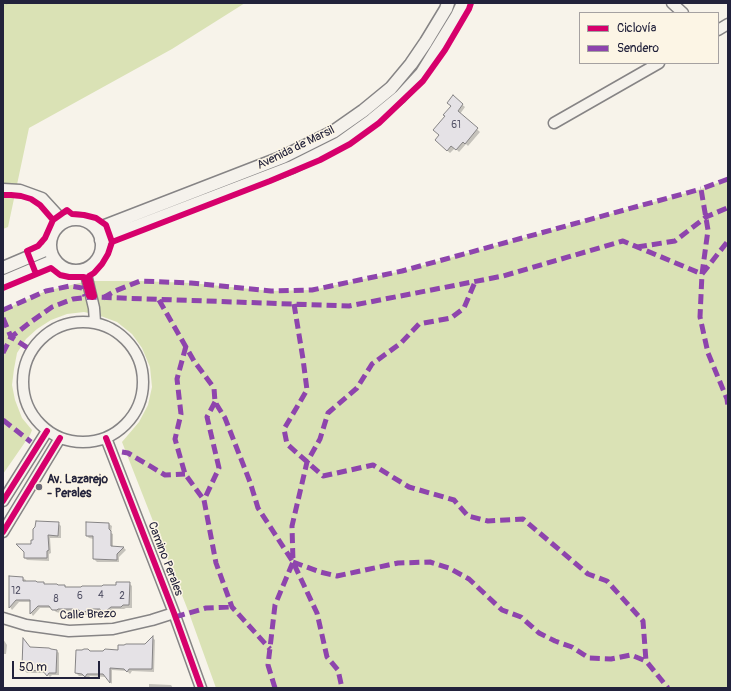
<!DOCTYPE html>
<meta charset="utf-8">
<style>
body{margin:0}
#map{position:relative;width:731px;height:691px;overflow:hidden;background:#f7f3ea;font-family:Pangolin,sans-serif}
canvas{display:block}
.frame{position:absolute;inset:0;border:4px solid #22223b;pointer-events:none}
.legend{position:absolute;left:579px;top:12px;width:140px;height:52px;box-sizing:border-box;background:#fcf5e5;border:1px solid #a5a1a1;margin:0;padding:5px 7px;list-style:none;font-size:12px;color:#22223b}
.legend li{display:flex;align-items:center;gap:8px;height:20px}
.legend b{width:20px;border:1px solid #a5a1a1}
.scale{position:absolute;left:12px;top:661px;width:88px;height:18px;box-sizing:border-box;border:2px solid #22223b;border-top:0;padding-left:5px;font-size:12px;line-height:14px;white-space:nowrap;color:#22223b;-webkit-text-stroke:3px #fcf5e5;paint-order:stroke}
</style>
<div id="map">
<canvas width="731" height="691"></canvas>
<div class="frame"></div>
<ul class="legend">
<li><b style="height:5px;background:#d6006c"></b>Ciclovía</li>
<li><b style="height:5px;background:#8e44ad"></b>Sendero</li>
</ul>
<div class="scale">50 m</div>
</div>
<script>
const ctx = document.querySelector('canvas').getContext('2d');
ctx.lineJoin = 'round';
function fillPath(path, color) { ctx.fillStyle = color; ctx.fill(path, 'evenodd'); }
const poly = rows => new Path2D(rows.map(r => 'M' + r).join(''));
function trace(path, color, width, dash) { ctx.strokeStyle = color; ctx.lineWidth = width; ctx.lineCap = dash ? 'butt' : 'round'; ctx.setLineDash(dash || []); ctx.stroke(path); }
function write(font, color, halo, rows, align = 'center') {
  ctx.font = font + ' Pangolin,sans-serif'; ctx.lineWidth = 3; ctx.setLineDash([]); ctx.textBaseline = 'middle'; ctx.strokeStyle = halo; ctx.fillStyle = color; for (const [text, x, y, turn = 0] of rows) {
    ctx.save(); ctx.translate(x, y); ctx.rotate((+turn || 0) * Math.PI / 180); ctx.textAlign = isNaN(turn) ? turn : align; if (halo) ctx.strokeText(text, 0, 0); ctx.fillText(text, 0, 0); ctx.restore();
  }
}
const green = poly([
 [3,3,245,3,172,49,29,128,8,227,3,229],
 [728,179,728,688,216,688,189,613,122,442,139,422,148,405,152,387,150,367,142,348,132,334,117,322,98,315,84,312,67,314,51,320,37,329,26,339,17,353,14,369,12,385,15,400,22,418,32,430,30,435,3,474,3,310,46,291,88,281,140,281,191,283,271,291,312,290,402,271,701,189]
]);
const shadow = poly([
 [453,97,465,107,460,114,480,132,468,146,466,144,459,152,455,148,450,153,439,143,446,116,452,106],
 [58,523,61,526,61,538,50,538,51,553,49,554,49,561,27,560,25,558,34,541],
 [109,524,112,526,111,533,113,534,113,547,124,548,126,550,119,557,119,562,97,562,94,559,94,539,89,538,87,536],
 [10,577,23,578,26,580,26,582,65,586,66,588,117,586,129,583,132,586,132,608,126,608,124,609,113,609,109,613,106,613,104,611,91,611,88,615,84,615,83,613,77,613,75,611,61,611,60,613,56,612,52,608,40,608,33,616,31,613,31,602,19,602,12,610,10,607],
 [153,638,155,640,154,672,132,671,130,674,127,671,112,670,112,684,106,677,90,676,88,679,85,676,79,676,76,673,90,652,119,651,146,645],
 [3,639,7,645,6,654,3,654],
 [30,648,57,651,59,653,59,675,52,675,50,677,46,673,27,673,24,670],
 [149,684,171,685,173,688,149,688]
]);
const building = poly([
 [453,95,463,104,458,111,478,128,465,144,463,142,456,150,451,146,447,151,435,140,439,135,433,130,445,116,443,115,451,106,447,103,453,95],
 [36,521,59,522,58,536,48,535,49,550,47,551,47,558,24,558,24,552,16,544,31,544,31,540,33,540,33,529,35,527,36,521],
 [86,522,109,523,109,529,111,531,111,546,124,547,117,554,117,560,93,559,93,536,86,536,86,522],
 [9,576,23,577,23,581,36,581,37,582,44,582,44,584,57,584,58,585,65,585,65,587,81,587,82,586,102,586,103,585,116,585,116,582,130,582,129,605,123,605,121,607,111,607,106,611,102,611,100,609,88,609,85,612,81,612,79,610,73,610,73,609,58,609,57,610,52,610,49,606,38,606,30,614,30,600,16,600,9,608,9,576],
 [153,636,152,669,129,669,127,672,124,669,110,668,110,683,103,674,87,674,85,677,82,674,75,673,76,650,82,650,84,649,88,649,90,651,103,651,105,649,118,650,118,645,124,645,126,644,145,644,153,636],
 [23,638,30,647,49,648,51,649,57,650,56,673,49,673,47,676,43,671,24,670,22,667,23,638]
]);
const path = poly([
 [3,6,7,3]
]);
const minor = poly([
 [672,3,683,13],
 [718,30,728,24],
 [554,123,659,63],
 [3,189,20,190,42,198,64,222],
 [85,270,94,308,95,322],
 '23 382a60 60 0 1 1 120 0a60 60 0 1 1-120 0Z',
 [106,438,174,613,201,688],
 [3,501,47,431],
 [3,532,60,438],
 [3,618,26,625,69,631,113,629,152,620,174,613]
]);
const tertiary = poly([
 '50 245a26 26 0 1 1 52 0a26 26 0 1 1-52 0Z',
 [97,229,283,157,333,132,363,111,391,88,411,64,426,42,446,9,448,3],
 [101,240,292,167,340,143,372,120,400,97,422,73,457,16,463,3],
 [3,268,50,248],
 [3,282,55,260]
]);
const quiet = poly([
 [728,179,701,189,708,230,702,274,700,317,708,353,727,399,728,407],
 [637,247,675,241,706,217,727,208,728,206],
 [103,298,115,291,140,281,191,283,271,291,312,290,402,271,701,189],
 [159,300,194,361,214,388,215,402,225,418,250,482,258,508,293,562,317,613,327,657,338,670,342,688],
 [294,304,303,359,307,390,284,429,287,444,323,476,373,465,409,487,454,500,468,516,488,521,523,519,588,574,607,581,643,621,646,661,668,688],
 [3,310,46,291,70,286,82,288,85,296],
 [3,318,11,337,31,350],
 [186,346,177,379,181,414,175,439,185,474,204,500],
 [3,353,11,337,32,321,52,307,73,299,92,297,349,306,503,276,623,241,702,274,728,241],
 [215,402,207,417,219,468,204,500,216,563,232,607,270,649],
 [3,420,31,442],
 [122,452,128,453,165,475,185,474],
 [293,562,320,572,337,576,398,563,430,562,449,568,469,579,502,610,521,617,539,633,555,641,572,647,589,658,611,659,631,655,646,661],
 [175,617,206,608,232,607],
 [275,688,268,665,275,605,293,562,292,526,307,462,320,439,328,413,357,388,372,364,401,343,419,324,451,318,464,308,475,282]
]);
const cycleway = poly([
 [3,195,11,195,21,196,31,199,40,205,53,220,45,238,38,246,27,251,36,274],
 [53,220,67,210,72,214,84,215,96,218,106,225,112,242],
 [3,288,51,268,60,275,69,277,84,277,89,296,92,297,94,296,89,276,94,273,102,264,108,254,112,242,270,181,320,160,350,144,379,123,423,81,445,50,469,9,471,3],
 [106,438,174,613,201,688],
 [3,501,47,431],
 [3,532,60,438]
]);
const markers = [
 [39,487,4,"#6d6b78"]
];
const numberNames = [
 ["61",456,125],
 ["12",16,591],
 ["4",101,595],
 ["6",80,596],
 ["2",122,596],
 ["8",56,599]
];
const streetNames = [
 ["Avenida de Marsil",296,148,-26],
 ["Camino Perales",165,559,69],
 ["Calle Brezo",88,615,-2]
];
const poiNames = [
 ["Av. Lazarejo",47,480],
 ["- Perales",47,494]
];
fillPath(green, '#dae2b5');
fillPath(shadow, '#0003');
fillPath(building, '#e5e2e6');
trace(building, '#868485', 1);
trace(minor, '#868485', 13);
trace(tertiary, '#868485', 15);
trace(path, '#b0aead', 2, [1, 3]);
trace(minor, '#f5f2ec', 10);
trace(tertiary, '#f5f2ec', 12);
trace(quiet, '#8e44ad', 5, [10, 5]);
trace(cycleway, '#d6006c', 6);
for (const [x, y, r, color] of markers) { const dot = new Path2D(); dot.arc(x, y, r, 0, 2 * Math.PI); ctx.fillStyle = color; ctx.fill(dot); trace(dot, '#fcf5e5', 1.5); }
write('10px', '#545367', null, numberNames);
write('12px', '#22223b', '#fcf5e5', streetNames);
write('bold 12px', '#22223b', '#fcf5e5', poiNames, 'left');
</script>
